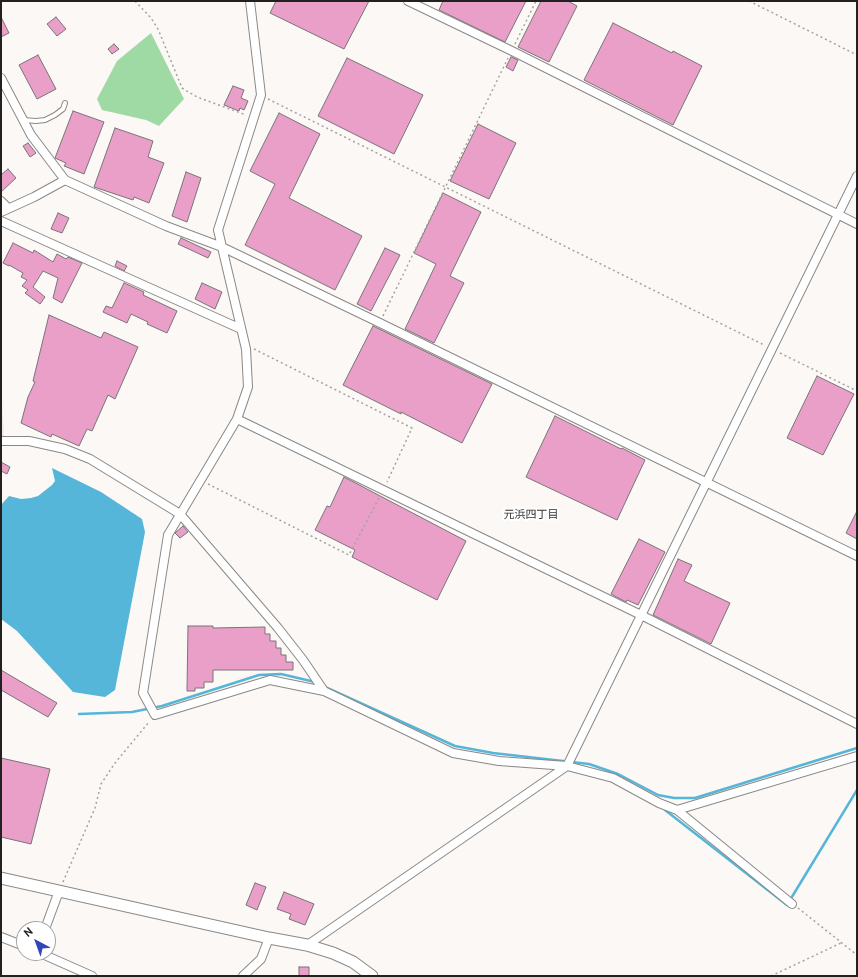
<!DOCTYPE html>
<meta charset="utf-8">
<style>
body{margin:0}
#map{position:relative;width:858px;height:977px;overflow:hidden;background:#fbf8f5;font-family:Overpass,sans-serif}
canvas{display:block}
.frame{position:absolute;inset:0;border:2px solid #222120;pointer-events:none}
.north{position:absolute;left:16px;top:921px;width:40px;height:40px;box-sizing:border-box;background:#fff;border:1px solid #a7a6a6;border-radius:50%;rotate:319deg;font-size:11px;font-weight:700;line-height:16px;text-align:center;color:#222120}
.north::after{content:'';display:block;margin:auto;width:14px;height:18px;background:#3147b8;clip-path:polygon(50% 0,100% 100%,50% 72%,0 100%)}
</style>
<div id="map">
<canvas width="858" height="977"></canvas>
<div class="frame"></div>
<div class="north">N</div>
</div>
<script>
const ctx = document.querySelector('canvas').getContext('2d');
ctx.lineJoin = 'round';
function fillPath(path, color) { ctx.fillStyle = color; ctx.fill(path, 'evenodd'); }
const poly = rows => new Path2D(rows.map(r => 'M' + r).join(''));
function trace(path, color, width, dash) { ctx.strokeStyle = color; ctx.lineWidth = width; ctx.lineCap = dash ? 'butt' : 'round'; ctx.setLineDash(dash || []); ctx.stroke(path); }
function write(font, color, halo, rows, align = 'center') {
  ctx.font = font + ' Overpass,"Noto Sans JP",sans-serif'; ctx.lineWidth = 4; ctx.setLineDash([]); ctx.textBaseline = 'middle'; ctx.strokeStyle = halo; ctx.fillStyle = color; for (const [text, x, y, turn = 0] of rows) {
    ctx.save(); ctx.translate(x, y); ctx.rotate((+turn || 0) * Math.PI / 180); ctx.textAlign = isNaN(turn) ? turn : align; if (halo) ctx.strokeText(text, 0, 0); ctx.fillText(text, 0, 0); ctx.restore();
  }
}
const built = poly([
 [1,376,4,436,1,437]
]);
const green = poly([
 [151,33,184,99,159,126,146,120,102,110,97,99,117,61]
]);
const water = poly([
 [52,468,101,492,142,519,145,532,115,690,105,697,73,692,17,631,1,619,1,505,9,496,21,499,31,498,38,496,52,485,55,481]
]);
const stream = poly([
 [325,687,455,746,493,753,589,764,618,774,658,795,674,798,695,798,857,748],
 [79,714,132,712,162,706,259,675,281,674,315,682],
 [665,810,787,905,857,790]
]);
const building = poly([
 [276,1,369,1,344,49,270,13,276,1],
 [443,1,526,1,505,42,439,10,443,1],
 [541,1,568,1,577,6,549,62,518,47,541,1],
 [1,17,9,33,1,37,1,17],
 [56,17,66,29,57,36,47,24,56,17],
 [613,23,672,53,673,51,702,66,673,125,584,80,613,23],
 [114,44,119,49,112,54,108,49,114,44],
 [38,55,56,89,37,99,19,65,38,55],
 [511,57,518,60,513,71,506,67,511,57],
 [347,58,423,95,394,154,318,116,347,58],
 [233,86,244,90,241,98,248,101,244,110,240,108,239,111,224,105,233,86],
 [73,111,104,122,84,174,64,166,66,163,55,158,73,111],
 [279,113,320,134,289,198,362,236,335,290,245,245,275,184,250,171,279,113],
 [478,124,516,143,489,199,450,181,478,124],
 [115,128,153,141,148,157,164,163,149,203,134,197,133,200,94,187,115,128],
 [28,143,36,153,30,157,23,146,28,143],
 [8,169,16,178,1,192,1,175,8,169],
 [186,172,201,178,187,222,172,216,186,172],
 [443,193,481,212,450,276,464,283,434,343,405,329,436,264,414,253,443,193],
 [58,213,69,218,62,233,51,229,58,213],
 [181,238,211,252,208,258,178,244,181,238],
 [13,243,33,253,34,250,53,262,57,254,66,259,68,257,82,263,62,303,53,298,58,278,43,271,33,287,45,297,40,304,25,293,28,290,22,286,27,280,21,277,23,273,9,265,9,266,3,263,13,243],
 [385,248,400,255,371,311,357,304,385,248],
 [117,261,127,266,124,271,115,266,117,261],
 [124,283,144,292,143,295,177,311,167,333,147,324,148,322,131,314,127,323,103,312,106,306,112,308,124,283],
 [202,283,222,292,215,309,195,299,202,283],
 [49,315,101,338,104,332,138,347,115,399,108,395,92,431,87,429,79,446,52,434,51,437,21,423,28,397,35,382,33,381,49,315],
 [373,326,492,384,462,443,401,412,401,414,343,385,373,326],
 [817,376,854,394,823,455,787,438,817,376],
 [555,416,621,449,622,448,645,460,617,520,526,477,555,416],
 [1,462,10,467,7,474,1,471,1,462],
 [344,477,466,541,437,600,352,557,355,550,315,530,327,506,330,507,344,477],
 [857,511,857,539,846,533,857,511],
 [183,526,188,532,180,538,175,533,183,526],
 [639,539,665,552,638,605,627,600,626,602,611,594,639,539],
 [678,559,692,565,684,581,730,603,711,644,653,615,678,559],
 [188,626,213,626,213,628,265,627,265,634,270,634,270,641,276,641,276,648,281,648,281,655,286,655,286,662,293,662,293,670,213,670,213,682,204,682,204,688,195,688,195,691,187,691,188,626],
 [1,670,57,703,48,717,1,690,1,670],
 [1,758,50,769,31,844,1,837,1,758],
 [255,883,266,887,257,910,246,905,255,883],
 [284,892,314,904,305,925,289,919,291,914,277,909,284,892],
 [299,967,309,967,309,976,299,976,299,967]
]);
const path = poly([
 [135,1,151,18,158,29,182,88,197,97,246,115],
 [749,1,857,55],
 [515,44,536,1],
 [268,99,764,345],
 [383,316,508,58],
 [254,349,412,428,387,482],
 [780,353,857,391],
 [208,484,349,555,379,498],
 [63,882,95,808,101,784,115,763,149,722],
 [798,908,857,955],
 [771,976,841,943]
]);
const lane = poly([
 [23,120,36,121,45,120,55,115,63,109,65,103]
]);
const street = poly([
 [250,1,261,95,218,230,246,349,248,387,237,419,168,535,143,693,155,715,270,680,324,691,453,753,499,761,567,766,613,778,659,803,677,810,792,904],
 [408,1,512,51,857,224],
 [1,78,31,135,65,180,166,226,222,247,380,323,857,556],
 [1,201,8,208],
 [1,212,34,197,65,180],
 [1,221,241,329],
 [237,419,641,615,857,724],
 [1,441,29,441,65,449,90,459,180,514,278,628,303,660,324,691],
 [677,810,857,756],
 [45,929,59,891],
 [1,937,24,946],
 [306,946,567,766,857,176],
 [40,953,92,976],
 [243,976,261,959,269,938]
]);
const secondary = poly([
 [1,878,269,938,307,945,333,953,353,962,372,976]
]);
const neighbourhoodNames = [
 ["元浜四丁目",531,516]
];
fillPath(built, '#f5eae3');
fillPath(green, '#9fdaa4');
fillPath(water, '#55b6d9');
trace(stream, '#55b6d9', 2.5);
fillPath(building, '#ea9fc9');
trace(building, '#787476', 1);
trace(lane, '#8b8886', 6);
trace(street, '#8b8886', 10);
trace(secondary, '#8b8886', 13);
trace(path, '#a4a2a0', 1.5, [2, 3]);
trace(lane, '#fff', 4);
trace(street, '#fff', 8);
trace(secondary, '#fff', 11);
write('11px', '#343230', '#fff', neighbourhoodNames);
</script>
